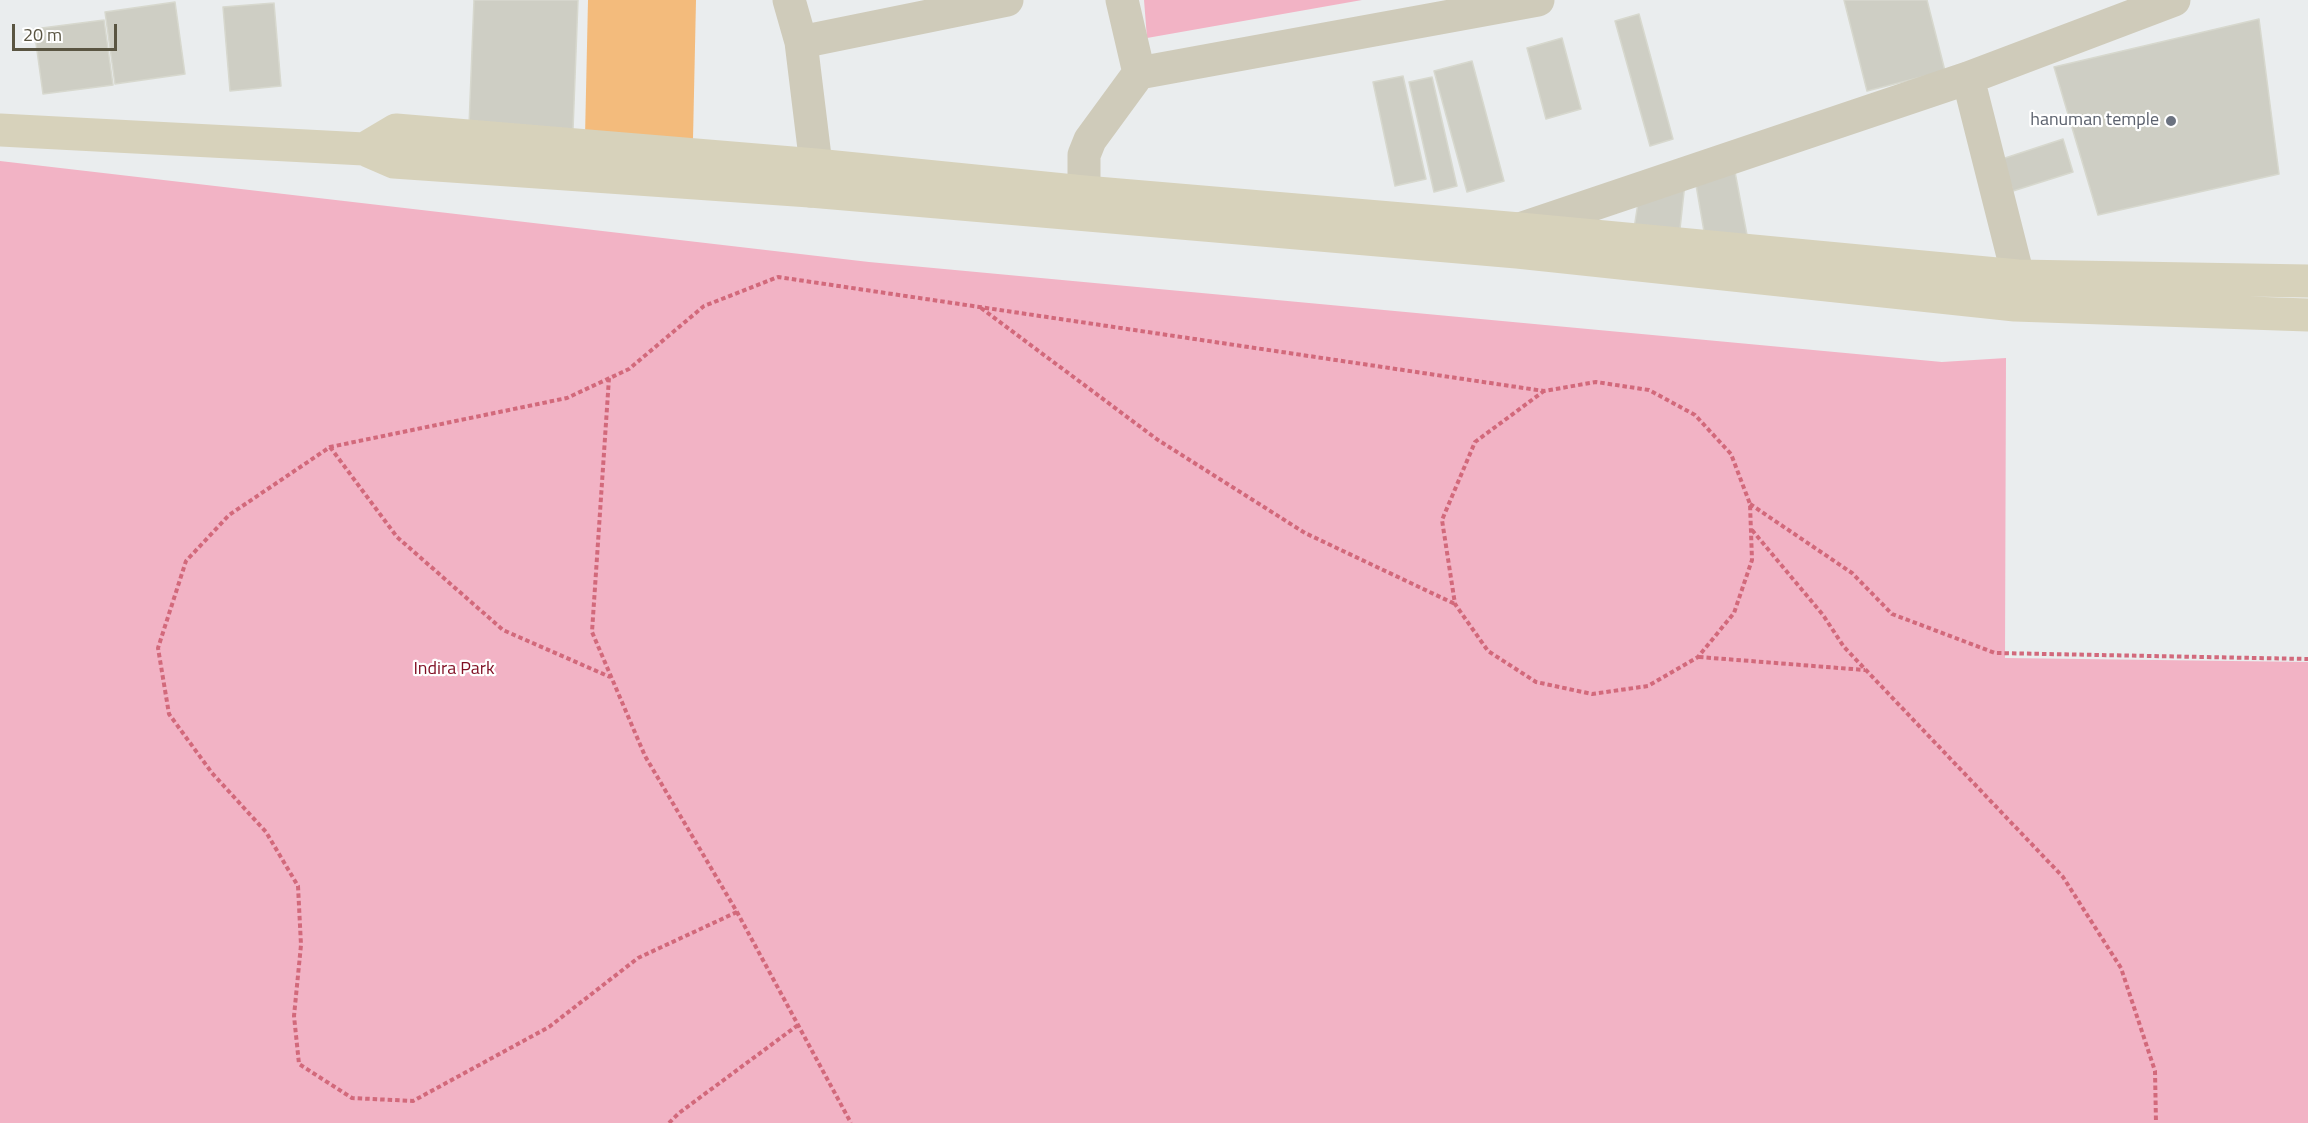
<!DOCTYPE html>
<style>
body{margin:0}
#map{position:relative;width:2308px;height:1123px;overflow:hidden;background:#eaedee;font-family:"Titillium Web",sans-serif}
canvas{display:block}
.scale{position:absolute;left:12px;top:24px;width:105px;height:27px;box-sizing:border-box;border:3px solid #5a5542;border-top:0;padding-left:8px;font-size:18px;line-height:21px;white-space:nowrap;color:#5a5542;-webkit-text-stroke:4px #fff;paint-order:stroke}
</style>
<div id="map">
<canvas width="2308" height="1123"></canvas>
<div class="scale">20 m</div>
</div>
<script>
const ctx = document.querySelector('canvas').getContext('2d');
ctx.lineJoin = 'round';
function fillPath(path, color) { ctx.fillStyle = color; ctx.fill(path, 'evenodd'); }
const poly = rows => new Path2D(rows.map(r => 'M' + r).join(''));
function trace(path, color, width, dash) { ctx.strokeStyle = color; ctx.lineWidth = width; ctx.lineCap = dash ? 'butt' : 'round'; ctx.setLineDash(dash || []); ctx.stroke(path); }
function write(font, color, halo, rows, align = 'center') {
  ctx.font = font + ' "Titillium Web",sans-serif'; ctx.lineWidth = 4.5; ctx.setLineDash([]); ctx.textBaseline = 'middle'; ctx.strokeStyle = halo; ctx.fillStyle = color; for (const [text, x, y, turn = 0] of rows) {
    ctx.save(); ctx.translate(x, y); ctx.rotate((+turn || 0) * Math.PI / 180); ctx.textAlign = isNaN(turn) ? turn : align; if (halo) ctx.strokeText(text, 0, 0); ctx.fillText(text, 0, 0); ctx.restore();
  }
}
const green = poly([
 [1144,0,1362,0,1147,38],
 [0,161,869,262,1942,362,2006,358,2005,658,2308,662,2308,1123,0,1123]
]);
const water = poly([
 [588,0,696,0,693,139,585,137]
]);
const building = poly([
 [474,0,578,0,573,130,469,126,474,0],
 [1844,0,1927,0,1945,71,1867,91,1844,0],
 [175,2,185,74,115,84,105,12,175,2],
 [274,3,281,86,230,91,223,7,274,3],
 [1639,14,1673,139,1650,146,1615,21,1639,14],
 [2259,19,2279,174,2098,215,2054,67,2259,19],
 [104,20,113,85,43,94,34,29,104,20],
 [1562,38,1581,109,1546,119,1527,48,1562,38],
 [1472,61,1504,181,1467,192,1434,71,1472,61],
 [1403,76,1426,179,1395,186,1373,82,1403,76],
 [1432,77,1457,186,1434,192,1409,82,1432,77],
 [2063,139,2073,172,2013,191,2002,159,2063,139],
 [1735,172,1747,235,1706,243,1695,179,1735,172],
 [1685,183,1679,238,1633,235,1640,190,1685,183]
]);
const path = poly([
 [981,308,1158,440,1305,533,1455,604],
 [609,378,592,632,645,756,737,912,851,1123],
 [330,447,397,537,503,630,610,677],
 [1750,504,1852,573,1892,614,1995,653,2308,659],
 [1752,530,1823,615,1844,647,2063,877,2121,968,2155,1071,2156,1123],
 [1699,657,1865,670],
 [737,912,638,958,549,1027,413,1101,352,1098,299,1064,294,1016,301,945,298,886,266,832,212,773,169,714,158,648,186,561,229,515,330,447,567,398,629,369,704,306,778,277,1544,391,1596,382,1649,390,1695,415,1731,454,1750,504,1752,560,1734,613,1698,657,1648,686,1592,694,1536,682,1488,651,1455,604,1442,520,1475,442,1544,391],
 [669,1123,679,1113,798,1025]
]);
const street = poly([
 [789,0,801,42,816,165,810,191],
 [1122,0,1139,73],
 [801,42,1007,0],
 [1968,78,2018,276],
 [1084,192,1084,155,1090,140,1139,73,1538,0],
 [1520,232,1520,229,1968,78,2174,0]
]);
const secondary = poly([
 [0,130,364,149,394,162,810,191,1517,252,2015,305,2308,315],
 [364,149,396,130,816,165,1084,192,1520,229,2018,276,2308,281]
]);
const markers = [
 [2171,121,6,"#6b7280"]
];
const worshipNames = [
 ["hanuman temple",2159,121]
];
const parkNames = [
 ["Indira Park",454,670]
];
fillPath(green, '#f2b3c5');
fillPath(water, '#f3bb7c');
fillPath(building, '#cecec4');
trace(building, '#d7d8ce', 1.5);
trace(path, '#d2697b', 4, [4.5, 3]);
trace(street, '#cfcbba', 33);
trace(secondary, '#d7d2bb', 33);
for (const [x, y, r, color] of markers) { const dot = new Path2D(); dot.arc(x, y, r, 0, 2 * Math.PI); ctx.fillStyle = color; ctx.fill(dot); trace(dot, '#fff', 2); }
write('18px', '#5b616d', '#fff', worshipNames, 'right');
write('18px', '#7f0e22', '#fff', parkNames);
</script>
